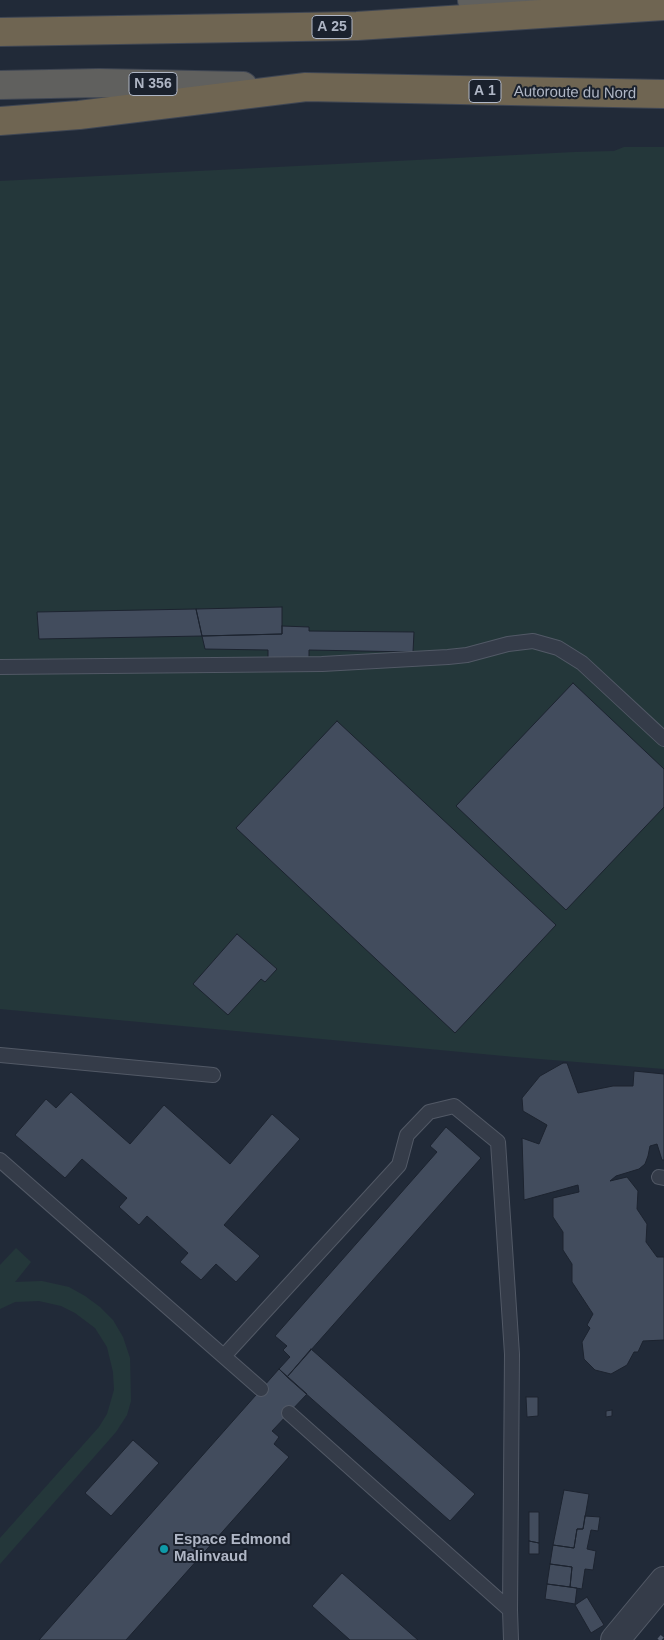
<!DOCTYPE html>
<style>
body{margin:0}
canvas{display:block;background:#212a38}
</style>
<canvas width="664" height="1640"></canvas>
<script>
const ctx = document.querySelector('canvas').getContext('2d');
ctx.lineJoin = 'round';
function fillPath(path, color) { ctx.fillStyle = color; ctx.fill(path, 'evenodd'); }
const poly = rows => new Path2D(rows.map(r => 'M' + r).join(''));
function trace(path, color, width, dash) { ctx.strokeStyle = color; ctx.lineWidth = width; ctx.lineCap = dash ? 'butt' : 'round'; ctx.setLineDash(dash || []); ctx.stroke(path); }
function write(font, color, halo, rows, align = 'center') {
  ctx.font = font + ' Arial,sans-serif'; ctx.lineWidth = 4; ctx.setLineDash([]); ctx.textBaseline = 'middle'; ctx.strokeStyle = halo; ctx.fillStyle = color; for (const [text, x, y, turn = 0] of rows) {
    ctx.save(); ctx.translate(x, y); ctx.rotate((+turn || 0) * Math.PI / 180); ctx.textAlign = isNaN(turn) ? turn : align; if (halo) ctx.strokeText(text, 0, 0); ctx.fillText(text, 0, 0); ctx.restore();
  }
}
const green = poly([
 [624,147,664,147,664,1069,515,1057,0,1009,0,181,575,152,614,151],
 [16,1248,31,1262,15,1282,42,1281,69,1287,85,1296,100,1307,113,1320,123,1337,130,1358,131,1401,127,1415,116,1432,0,1564,0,1538,99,1427,107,1414,114,1390,113,1372,107,1347,95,1328,75,1313,61,1306,39,1301,15,1302,0,1309,0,1265]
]);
const building = poly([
 [282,607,282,634,202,636,196,609,282,607],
 [196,609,202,636,39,639,37,612,196,609],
 [282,626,309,627,309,631,414,632,413,652,309,650,309,662,268,662,268,650,205,649,202,636,282,634,282,626],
 [573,683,664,769,664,807,566,910,456,806,573,683],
 [337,721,556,925,455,1033,236,828,337,721],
 [237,934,277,969,265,982,261,979,228,1015,193,984,237,934],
 [563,1063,567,1063,578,1093,613,1086,633,1086,634,1071,664,1074,664,1160,662,1160,657,1144,650,1146,648,1156,645,1164,639,1169,616,1176,610,1181,627,1177,638,1191,637,1209,647,1224,646,1242,657,1257,664,1257,664,1340,643,1341,638,1352,634,1352,627,1365,611,1374,595,1370,584,1359,582,1342,590,1328,587,1325,593,1314,572,1282,572,1264,563,1250,563,1232,553,1217,553,1198,579,1192,578,1185,524,1200,522,1138,539,1144,547,1125,523,1111,522,1098,540,1076,563,1063],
 [71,1092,130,1144,164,1105,230,1164,272,1114,300,1139,224,1225,260,1256,236,1282,216,1264,201,1280,180,1262,188,1253,147,1216,139,1225,119,1207,127,1198,82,1159,65,1178,15,1135,46,1099,56,1108,71,1092],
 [446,1127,481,1158,287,1377,279,1369,290,1357,283,1350,287,1346,275,1336,437,1152,430,1146,446,1127],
 [311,1349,475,1494,450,1521,287,1377,311,1349],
 [279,1369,307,1394,272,1431,279,1437,274,1444,289,1457,126,1640,39,1640,279,1369],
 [526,1397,538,1397,538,1416,527,1417,526,1397],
 [612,1410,612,1416,606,1417,606,1411,612,1410],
 [133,1440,159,1463,111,1516,85,1493,133,1440],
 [564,1490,589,1494,583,1529,577,1529,574,1548,553,1545,564,1490],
 [529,1512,539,1512,539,1543,529,1541,529,1512],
 [585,1516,600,1517,598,1531,591,1530,587,1549,596,1551,593,1570,585,1569,582,1589,570,1587,572,1567,550,1564,553,1545,574,1548,577,1529,583,1529,585,1516],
 [529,1541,539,1543,539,1554,529,1554,529,1541],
 [550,1564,572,1567,570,1587,547,1584,550,1564],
 [342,1573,418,1640,350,1640,312,1606,342,1573],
 [547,1584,577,1588,575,1604,545,1599,547,1584],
 [587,1597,604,1625,591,1633,575,1605,587,1597]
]);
const service = poly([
 [0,667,322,664,448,657,467,655,508,644,533,641,558,648,582,663,664,739],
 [0,1055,213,1075],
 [0,1160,261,1389],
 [659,1177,664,1178],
 [224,1356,399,1165,407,1135,429,1112,454,1106,498,1142,512,1354,510,1610,511,1640],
 [289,1413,510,1610]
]);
const minor = poly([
 [615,1640,664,1581]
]);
const trunk = poly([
 [472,0,563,2],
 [0,85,99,83,243,86]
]);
const motorway = poly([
 [0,32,357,26,664,6],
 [0,121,79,115,306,87,664,94]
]);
const rail = poly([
 [659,1640,664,1634]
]);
const markers = [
 [164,1549,5,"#0f9aa8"]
];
const shields = [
 [332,27,40],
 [153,84,48],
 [485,91,32]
];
const shieldNames = [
 ["A 25",332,27],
 ["N 356",153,84],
 ["A 1",485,91]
];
const streetNames = [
 ["Autoroute du Nord",575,93,1]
];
const poiNames = [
 ["Espace Edmond",174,1540],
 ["Malinvaud",174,1557]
];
fillPath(green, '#24373a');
fillPath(building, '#424c5d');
trace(building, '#1c232f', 1);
trace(service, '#525966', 16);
trace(minor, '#525966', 30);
trace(trunk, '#3f4653', 30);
trace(motorway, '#3f4653', 30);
trace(service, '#353c49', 14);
trace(minor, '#353c49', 28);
trace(trunk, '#60605e', 28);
trace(motorway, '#6f6552', 28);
trace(rail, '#565f70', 4, [5, 5]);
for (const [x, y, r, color] of markers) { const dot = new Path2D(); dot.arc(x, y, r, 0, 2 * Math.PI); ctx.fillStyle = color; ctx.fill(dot); trace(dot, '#1a212d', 2); }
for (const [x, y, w] of shields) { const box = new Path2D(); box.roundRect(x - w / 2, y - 11.5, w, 23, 4); ctx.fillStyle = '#1a212d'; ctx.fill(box); trace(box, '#afb6c5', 1); }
write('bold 14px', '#afb6c5', null, shieldNames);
write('15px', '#afb6c5', '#1a212d', streetNames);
write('bold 15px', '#afb6c5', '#1a212d', poiNames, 'left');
</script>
